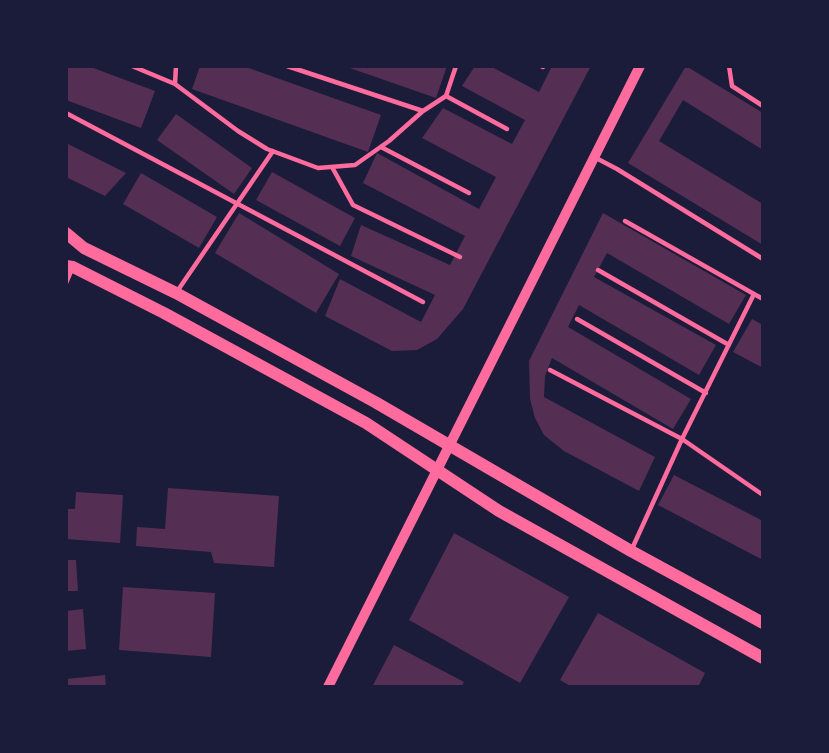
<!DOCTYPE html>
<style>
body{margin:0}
#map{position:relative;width:829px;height:753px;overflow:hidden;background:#1b1b3a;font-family:Lato,sans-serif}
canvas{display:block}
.frame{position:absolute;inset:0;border:68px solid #1b1b3a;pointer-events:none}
</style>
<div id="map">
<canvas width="829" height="753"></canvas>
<div class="frame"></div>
</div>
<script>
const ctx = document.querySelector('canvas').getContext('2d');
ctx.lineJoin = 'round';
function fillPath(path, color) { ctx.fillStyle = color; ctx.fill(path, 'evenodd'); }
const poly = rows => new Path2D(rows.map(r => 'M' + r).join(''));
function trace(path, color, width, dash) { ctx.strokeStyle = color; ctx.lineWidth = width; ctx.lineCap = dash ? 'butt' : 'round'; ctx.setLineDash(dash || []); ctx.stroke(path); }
const building = poly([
 [66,66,88,66,155,91,141,128,66,100],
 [200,66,243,66,381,115,368,152,192,89],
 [344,66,447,66,436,98],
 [475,66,490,66,539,92,552,66,591,66,463,309,437,339,417,350,392,351,325,316,340,279,421,322,435,295,351,256,361,225,450,265,465,236,363,183,377,153,479,209,496,177,422,138,443,108,512,144,525,120,462,86],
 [686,66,763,113,763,150,683,100,659,141,763,204,763,245,628,163],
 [176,114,252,168,234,194,157,140],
 [66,143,126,173,105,196,66,177],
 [272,172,355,218,340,246,256,200],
 [141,173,217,217,199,248,123,204],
 [239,213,339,274,316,313,215,253],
 [603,213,746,295,729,324,607,253,594,277,716,345,699,375,579,305,568,327,691,399,673,429,552,358,545,376,544,397,655,457,639,491,564,451,544,435,535,418,530,399,529,361],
 [752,319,763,325,763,368,733,352],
 [674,475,763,521,763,560,658,505],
 [168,488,279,496,274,567,214,563,211,552,136,546,137,527,165,529],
 [76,492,123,495,120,543,66,539,66,509,75,509],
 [454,533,569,597,520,683,409,620],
 [66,560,76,560,78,591,66,591],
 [123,587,215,593,211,657,119,650],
 [83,609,86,649,66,651,66,611],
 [598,613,705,673,698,687,572,687,560,680],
 [394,645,464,682,461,687,372,687],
 [105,675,106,687,66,687,66,679]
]);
const service = poly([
 [132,66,175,84],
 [176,66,175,84,238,131,267,149,318,168,355,165,389,141,423,111,446,96,456,66],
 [287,66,423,111],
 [541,66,543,67],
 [729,66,732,86,763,106],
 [446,96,507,129],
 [66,113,423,302],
 [381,147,469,193],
 [596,158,617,169,763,259],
 [332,167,353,205,460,257],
 [625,221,754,294],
 [598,270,729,345],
 [66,283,72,269],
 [176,293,273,151],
 [577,319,706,393],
 [550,370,682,439,763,495],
 [631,551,682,439,754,294,763,299]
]);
const tertiary = poly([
 [328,687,640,66]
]);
const secondary = poly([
 [66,233,84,248,176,293,375,402,631,551,763,623],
 [66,266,73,267,164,313,366,423,499,511,763,658]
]);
fillPath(building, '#542f53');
trace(service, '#ff6b9d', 4.5);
trace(tertiary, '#ff6b9d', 10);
trace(secondary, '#ff6b9d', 12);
</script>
